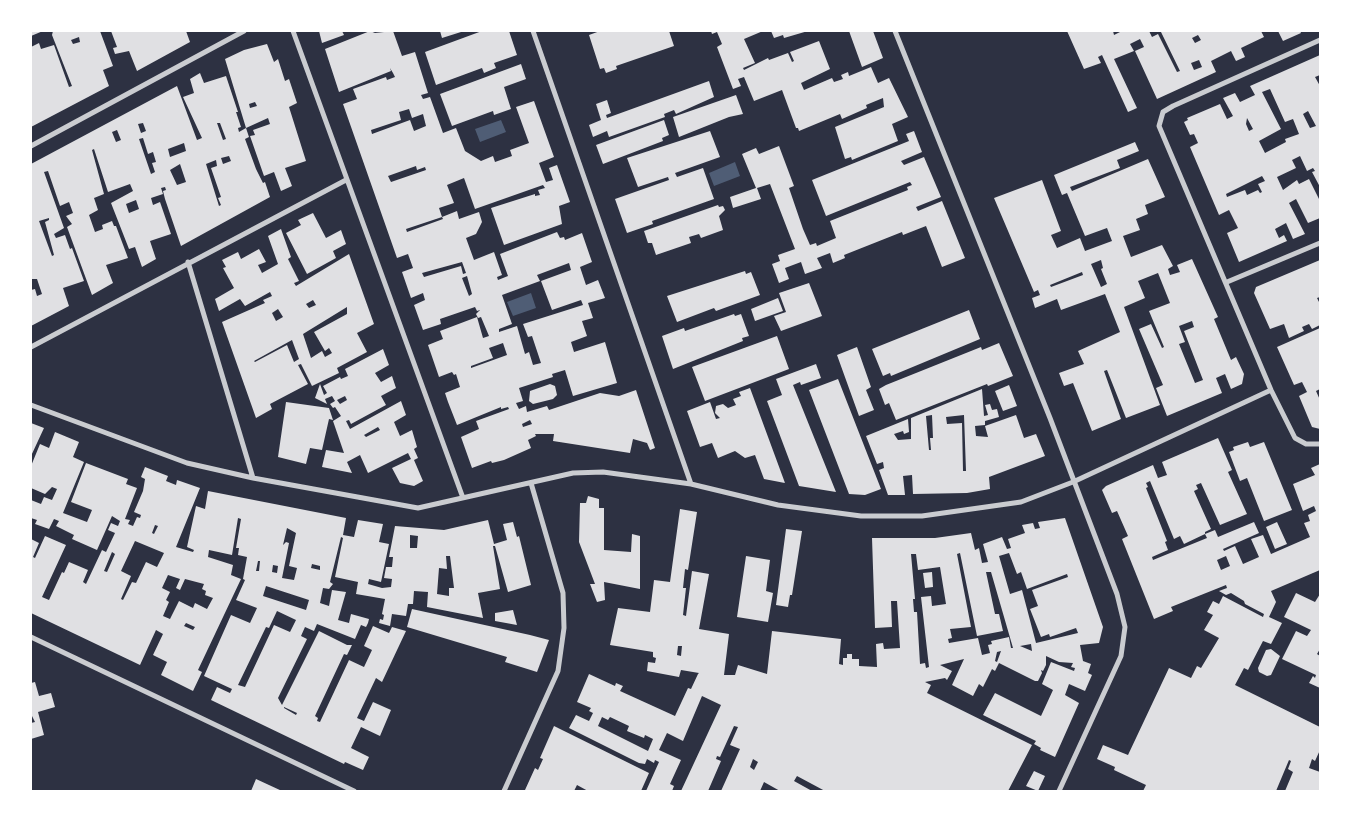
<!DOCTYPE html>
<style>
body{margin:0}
#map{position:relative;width:1351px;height:822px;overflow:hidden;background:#2d3142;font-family:Merriweather,serif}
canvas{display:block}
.frame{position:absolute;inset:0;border:32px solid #fff;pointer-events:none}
</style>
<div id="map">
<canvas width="1351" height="822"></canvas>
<div class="frame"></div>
</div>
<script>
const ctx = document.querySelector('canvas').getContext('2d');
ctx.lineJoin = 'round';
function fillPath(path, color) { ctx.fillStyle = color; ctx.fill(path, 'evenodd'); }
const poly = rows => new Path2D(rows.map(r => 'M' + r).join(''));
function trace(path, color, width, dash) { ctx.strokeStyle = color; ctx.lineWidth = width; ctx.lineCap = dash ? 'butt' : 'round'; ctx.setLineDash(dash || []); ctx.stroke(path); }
const water = poly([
 [501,120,506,132,480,142,475,129],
 [735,162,740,176,714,186,709,173],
 [531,293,536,308,513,316,507,302]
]);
const building = poly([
 [31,31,43,31,31,36],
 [53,31,100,31,113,66,103,70,109,86,31,127,31,47,39,43,41,49,54,45,69,87,72,86,52,35],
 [79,37,80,42,73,44,71,40],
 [111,31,186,31,190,42,137,71,129,51,115,54,113,48,117,47],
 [319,31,342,31,344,35,322,43],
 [370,31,375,33,393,31,402,56,415,52,428,93,421,95,423,99,430,97,443,133,456,128,465,151,481,161,493,156,495,162,512,156,510,150,529,143,516,107,534,101,554,157,539,163,546,182,553,180,549,168,557,165,570,202,559,206,562,224,504,245,491,208,535,194,535,196,540,195,538,190,545,188,543,185,475,209,464,178,447,185,454,203,439,208,442,217,457,211,459,219,479,212,482,222,476,234,466,238,474,260,494,252,502,275,497,277,498,280,508,276,500,254,557,232,560,238,564,237,565,240,582,233,592,262,580,267,586,285,598,280,605,298,588,303,593,318,582,321,587,336,571,342,574,352,605,342,617,383,573,396,565,370,552,374,553,377,519,388,523,401,516,403,519,409,526,406,527,412,547,406,549,410,600,393,619,396,636,390,655,448,650,450,647,443,633,439,630,453,553,441,554,434,535,434,536,436,528,440,531,448,504,460,492,463,491,461,472,468,461,437,479,429,476,421,509,409,508,407,501,409,501,407,457,425,448,402,445,393,460,387,456,374,454,375,452,372,439,377,428,345,443,339,440,331,477,317,483,338,489,336,481,317,478,318,476,314,480,310,477,311,475,307,440,319,441,324,423,330,414,305,425,300,423,293,411,298,402,272,413,268,408,254,397,258,343,104,357,99,353,89,386,77,387,80,395,77,393,73,390,68,391,71,339,92,325,49],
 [409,109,412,118,423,114,426,126,414,131,410,120,372,134,371,130,401,120,399,112],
 [416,166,417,170,425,167,426,170,391,182,388,176],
 [442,217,443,219,407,232,406,229],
 [462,262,466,273,463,274,461,266,424,277,422,273],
 [569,263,571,270,541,281,552,310,581,300,583,305,523,324,528,337,532,336,541,363,533,365,529,352,525,354,517,326,499,332,499,329,512,324,502,295,540,281,537,275],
 [467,276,472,294,469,296,462,278],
 [503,343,507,355,471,368,471,366,493,358,489,348],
 [530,420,532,424,523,427,522,424],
 [440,31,461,31,461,32,442,38],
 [482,31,509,31,517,55,494,63,496,68,484,73,482,68,436,85,425,52],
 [600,31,669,31,674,46,616,66,617,69,606,73,604,68,600,69,589,35],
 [711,31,763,31,744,39,755,63,743,68,744,70,768,58,769,60,788,53,792,62,794,61,790,52,819,41,830,69,801,83,804,90,832,78,834,82,843,79,841,75,848,72,849,76,871,67,878,83,889,78,908,117,892,124,898,141,852,160,851,157,845,159,835,127,884,107,883,98,866,105,867,108,842,119,840,114,799,131,798,128,796,128,782,90,754,101,744,77,738,79,741,86,733,89,717,47,722,44,717,32,712,34],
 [771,31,808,31,784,38,783,35,774,38],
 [849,31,873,31,883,58,862,67],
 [1067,31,1113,31,1114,35,1122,31,1149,31,1152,37,1158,34,1177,72,1180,71,1161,32,1163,31,1261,31,1264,37,1241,48,1245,57,1236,61,1231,51,1211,61,1216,72,1157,99,1135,51,1144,47,1140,39,1130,44,1134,51,1114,59,1137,108,1128,112,1102,55,1098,57,1101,63,1084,69],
 [1198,35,1201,40,1195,43,1192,38],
 [1199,60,1202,67,1194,70,1191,63],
 [1278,31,1300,31,1301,33,1283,41],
 [267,44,274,62,278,59,285,81,289,79,297,103,289,107,306,161,285,168,292,186,281,191,274,172,264,176,250,136,255,135,253,130,270,124,268,118,246,128,249,137,245,139,256,169,263,183,265,182,270,197,181,246,165,199,163,191,166,190,165,187,161,188,163,194,151,198,153,205,160,202,171,234,150,241,156,259,142,267,135,247,129,249,111,203,133,191,130,184,108,192,94,149,92,150,104,194,94,198,98,210,89,215,95,232,103,229,102,225,112,221,114,226,116,226,128,258,106,265,113,283,92,295,67,227,72,224,66,216,73,213,69,202,60,206,48,171,44,172,64,228,54,234,56,238,65,235,70,249,72,248,84,281,63,288,69,306,31,326,31,290,35,289,37,296,42,294,37,279,31,279,31,164,177,86,197,140,202,138,183,97,194,93,190,79,200,73,204,83,226,76,238,112,236,112,241,127,238,128,239,132,246,128,225,59,244,50],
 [255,102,257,106,250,108,249,104],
 [143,123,146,131,141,133,138,124],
 [217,123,220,123,226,139,223,140],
 [117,130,121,140,116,142,112,132],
 [143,138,148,154,153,152,156,162,152,163,155,172,151,174,139,139],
 [184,143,186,151,170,157,168,149],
 [229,156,231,161,223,164,221,158],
 [216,160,217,166,211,168,221,197,218,198,221,205,219,206,206,164],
 [180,164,186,182,177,185,170,170],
 [136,200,139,209,129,213,126,204],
 [49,218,49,220,45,222,54,255,52,256,39,221],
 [1320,55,1320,75,1315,77,1320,86,1320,187,1312,172,1315,171,1313,168,1307,171,1300,156,1292,160,1296,168,1277,177,1283,190,1297,180,1299,184,1309,179,1320,201,1320,218,1308,223,1296,199,1289,203,1305,234,1293,239,1286,223,1275,229,1279,238,1284,235,1287,241,1239,262,1227,233,1238,228,1229,210,1219,215,1190,147,1198,143,1194,134,1190,135,1184,122,1188,120,1187,118,1220,104,1227,119,1233,116,1223,98,1235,93,1240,102,1255,95,1250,86],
 [1270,89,1285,122,1293,119,1299,134,1285,139,1286,142,1265,153,1259,141,1281,129,1262,92],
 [1308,111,1316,126,1310,128,1303,114],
 [1247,118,1253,129,1249,131,1246,124],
 [1262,176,1265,181,1258,184,1262,192,1260,193,1258,190,1247,195,1245,190,1227,197,1226,194],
 [521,64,526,79,504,87,511,109,494,115,493,111,452,126,440,94],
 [709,81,714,97,676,114,674,110,664,114,665,117,609,137,607,131,593,137,589,125,601,120,596,104,607,100,611,113,606,115,607,118],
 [736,95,743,114,729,117,679,137,673,117],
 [664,120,669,135,662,138,663,141,603,164,596,145],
 [710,131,720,157,675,173,677,177,703,168,714,199,652,221,653,224,627,233,615,199,669,180,668,177,638,187,627,158],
 [914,131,922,152,901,161,904,165,924,157,941,197,916,207,918,211,942,201,965,258,942,267,926,226,903,235,902,232,844,255,845,258,833,263,830,253,817,258,822,268,805,274,801,262,785,268,789,279,779,283,772,264,780,261,778,255,795,249,770,184,757,188,761,199,733,208,730,197,756,188,742,154,756,148,759,154,779,146,794,186,789,188,803,229,810,245,816,243,817,246,836,238,830,221,908,190,907,187,912,185,910,182,826,216,812,180,909,141,906,134],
 [1135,142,1139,151,1117,160,1120,168,1070,187,1072,191,1148,159,1165,197,1145,205,1148,214,1136,219,1140,230,1123,236,1131,257,1162,245,1173,266,1168,269,1170,275,1180,272,1177,265,1192,259,1218,317,1214,319,1231,360,1236,357,1244,374,1242,384,1231,389,1225,374,1216,378,1222,393,1167,416,1156,388,1163,385,1139,329,1151,324,1162,348,1164,347,1149,311,1170,303,1158,273,1138,281,1145,298,1124,307,1160,405,1126,418,1107,370,1104,371,1121,419,1092,431,1073,383,1064,386,1059,373,1084,364,1078,351,1120,332,1105,294,1061,310,1057,299,1035,308,1032,298,1040,295,1038,290,1034,292,994,198,1042,180,1061,231,1051,235,1057,248,1080,238,1085,251,1112,241,1107,228,1085,236,1067,193,1062,195,1054,175],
 [1101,260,1103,268,1101,269,1107,284,1101,287,1091,264],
 [1082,272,1083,275,1051,287,1050,285],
 [1192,321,1194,327,1184,331,1203,380,1195,383,1179,344,1185,342,1179,326],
 [718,205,719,207,723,206,725,210,719,216,723,230,701,238,699,234,689,237,691,243,656,255,652,243,648,243,644,231],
 [313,213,326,238,341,230,346,244,333,251,336,258,307,274,286,233,301,225,298,220],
 [281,229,291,257,288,259,299,281,294,283,296,286,349,254,374,324,357,333,367,352,337,368,339,373,312,386,301,364,298,365,308,384,270,404,272,409,256,418,222,322,265,303,263,300,272,296,270,292,245,306,240,299,219,311,215,299,234,288,223,268,226,267,222,260,238,252,241,259,259,249,266,262,258,265,262,273,278,264,268,236],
 [313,300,316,305,309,308,306,304],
 [347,307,347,314,314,332,325,351,329,348,332,353,325,357,322,351,311,358,303,334],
 [278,309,283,317,276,321,272,313],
 [292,340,299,359,294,362,287,345,255,362,254,361],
 [1320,260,1320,297,1317,298,1320,304,1320,325,1312,329,1309,324,1302,327,1304,331,1289,338,1284,324,1270,329,1254,293,1256,287],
 [745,271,746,274,751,272,760,295,716,311,714,308,677,322,667,296],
 [809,283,822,316,781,331,774,316,786,312,779,293],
 [778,298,783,311,755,321,751,309],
 [969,310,980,339,891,376,890,373,883,376,872,349],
 [734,314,735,316,741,314,749,336,742,338,743,341,673,369,662,336,684,328,685,331],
 [1320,328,1320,389,1316,391,1320,400,1320,429,1312,427,1299,396,1307,392,1302,382,1294,385,1277,347],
 [777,336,789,369,705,401,692,367],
 [999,343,1013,376,988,386,987,384,896,420,889,403,885,405,879,389,886,385,981,347,982,350],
 [857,347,871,387,866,390,874,410,859,416,837,355],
 [383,349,389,365,375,373,381,382,392,376,396,388,381,396,386,405,351,424,349,420,346,421,350,429,401,401,406,415,394,422,400,436,412,430,417,447,414,449,418,458,414,460,423,481,414,486,400,483,392,468,411,459,408,453,368,473,360,455,347,462,352,473,322,467,326,450,344,453,333,421,341,416,335,407,333,408,330,404,335,401,332,396,325,399,327,404,315,398,320,384,324,395,327,393,323,386,340,377,341,379,348,376,345,369],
 [345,396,347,400,340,404,337,400],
 [378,427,380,430,366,437,364,435],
 [816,364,821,378,801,385,800,382,793,385,836,492,799,486,767,401,782,395,776,379],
 [838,379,881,489,865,495,849,494,809,390],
 [550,384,555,386,557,395,553,399,533,404,529,401,530,391],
 [1009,385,1017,406,1003,411,995,391],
 [750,388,785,483,764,479,755,455,745,458,735,451,718,458,712,443,700,447,687,411,710,402,716,419,720,418,715,413,716,406,723,404,728,408,736,405,733,399,741,396,739,392],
 [982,389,984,416,988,415,985,405,990,404,992,410,997,409,999,417,985,421,985,425,975,426,976,436,988,437,985,426,1016,415,1024,438,1036,434,1045,456,989,477,990,489,967,493,913,494,912,475,903,476,905,495,888,495,879,470,884,468,883,462,877,464,866,436,908,419,909,432,904,434,903,431,894,434,898,440,911,439,911,418],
 [932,415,933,438,930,438,931,450,929,450,926,416],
 [964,415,966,471,963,471,962,423,947,424,946,417],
 [286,402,329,408,333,420,329,419,322,450,310,448,306,464,278,457],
 [31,423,44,428,31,456],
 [55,432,79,442,73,457,84,462,63,513,87,522,92,510,71,502,86,463,128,479,126,484,137,488,125,519,130,520,128,524,133,526,137,517,140,518,141,515,134,512,143,491,145,479,141,477,145,467,168,476,166,481,176,485,177,480,200,488,176,547,193,552,194,550,187,547,196,506,205,509,208,491,346,518,343,535,354,537,358,520,383,524,379,542,389,544,381,582,369,579,368,584,382,588,391,587,392,579,384,578,386,567,392,567,393,557,389,557,395,526,444,530,488,520,494,544,507,540,503,524,513,522,517,537,519,536,531,585,508,592,495,546,493,546,500,589,478,593,483,618,427,607,428,592,414,591,413,604,408,604,406,616,392,614,390,626,379,623,380,619,383,620,384,615,382,614,385,599,356,594,358,582,335,577,343,538,341,537,330,582,333,584,329,589,323,588,320,603,329,606,332,590,346,592,338,620,349,623,351,614,369,619,368,623,366,627,361,625,355,639,317,624,314,631,305,627,301,636,307,639,278,698,282,705,319,631,347,645,352,645,347,655,344,654,315,716,318,718,317,721,320,722,349,660,364,667,372,650,364,646,373,626,389,633,392,627,406,631,382,682,376,678,357,718,364,721,373,702,391,710,380,736,361,727,351,748,369,757,363,770,345,762,344,764,211,700,217,687,230,693,232,689,204,676,231,615,250,623,257,608,236,600,245,580,243,579,247,557,238,555,239,548,236,548,241,519,238,518,232,555,209,550,208,557,233,565,231,575,241,579,198,670,202,672,193,691,161,675,167,662,153,655,163,634,156,630,140,665,31,613,31,539,39,543,33,557,35,558,45,536,66,545,42,597,49,600,62,572,64,573,69,562,88,570,83,582,86,584,102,550,106,552,115,533,108,530,111,523,118,526,120,521,112,516,97,550,72,539,74,535,56,526,59,521,54,519,49,529,35,524,37,520,31,518,31,500,41,504,44,497,52,500,57,489,52,487,45,494,31,488,31,466,40,444,49,448],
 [155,525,158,526,154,534,152,533],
 [287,528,296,533,289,566,297,568,294,580,282,578,289,543,286,542,283,545],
 [410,535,418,536,417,548,410,548],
 [135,541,164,553,157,567,146,562,136,583,132,582,123,600,121,599,131,576,121,571],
 [112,552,115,554,107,572,104,571],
 [446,556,450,556,454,588,449,588,449,596,437,594,439,568,447,569],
 [258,561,260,561,259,571,256,571],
 [312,564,320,566,320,570,311,568],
 [273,565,278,566,277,573,272,572],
 [168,575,180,579,176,588,180,590,185,579,204,584,202,589,206,591,205,595,213,598,207,609,195,603,193,608,179,601,170,619,163,616,169,602,166,600,170,592,162,588],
 [266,586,309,600,306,610,263,596],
 [277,611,296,620,290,632,274,625,245,687,238,685,266,627,269,628],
 [186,623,195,627,193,630,184,626],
 [284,707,297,713,296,715,284,708],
 [1218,438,1232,470,1228,472,1247,514,1220,525,1201,483,1196,485,1198,489,1194,491,1211,529,1205,532,1205,534,1215,530,1218,537,1254,522,1259,533,1223,549,1224,551,1235,546,1243,564,1259,557,1251,539,1263,535,1271,554,1310,537,1304,523,1310,521,1308,515,1316,511,1314,506,1303,511,1293,484,1315,475,1311,468,1320,464,1320,570,1271,591,1276,602,1269,617,1282,623,1271,644,1263,641,1248,670,1244,668,1235,685,1320,727,1320,750,1315,761,1312,759,1309,768,1320,772,1320,791,1285,791,1293,772,1288,769,1291,761,1289,760,1276,791,1143,791,1146,785,1114,770,1115,767,1097,759,1103,745,1128,755,1169,668,1191,678,1197,666,1201,668,1219,638,1204,630,1213,615,1207,612,1213,601,1219,604,1223,596,1263,617,1264,614,1245,604,1244,601,1231,593,1226,595,1219,591,1227,588,1226,585,1171,607,1173,611,1154,619,1122,539,1128,536,1117,511,1112,513,1102,490,1106,486,1153,465,1158,478,1167,475,1162,462],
 [1150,481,1174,539,1180,536,1184,544,1205,534,1207,538,1153,560,1152,557,1168,550,1165,542,1167,541,1146,488,1148,487,1146,483],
 [1226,556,1230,566,1221,570,1217,560],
 [1248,442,1250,447,1264,442,1292,510,1264,521,1247,478,1240,481,1229,452,1234,450,1233,447],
 [588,496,599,499,599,508,604,508,604,550,631,552,632,534,640,536,640,589,604,582,605,600,597,602,590,584,595,584,579,542,580,503,586,503],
 [680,509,697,512,688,570,685,569,683,588,686,588,683,615,686,616,692,571,709,574,699,629,729,634,724,675,735,675,738,665,767,674,772,631,841,639,839,664,843,665,843,658,847,658,847,654,852,654,852,659,859,659,859,666,877,667,876,644,883,643,884,649,900,648,897,601,891,601,892,627,875,628,872,538,935,538,971,533,975,550,979,548,982,563,988,562,983,544,1002,537,1007,549,1011,548,1008,539,1025,533,1022,525,1033,523,1035,529,1040,528,1038,522,1065,518,1103,627,1099,643,1080,645,1083,661,1091,664,1088,673,1092,675,1085,691,1069,684,1065,695,1079,703,1055,757,1040,750,1041,748,1034,744,1036,741,983,715,995,693,1041,716,1053,690,1042,684,1051,662,1074,671,1075,668,1071,667,1073,663,1059,662,1046,656,1046,665,1043,671,1041,670,1042,673,1038,681,1035,681,999,663,995,671,992,669,983,687,979,684,973,696,952,685,964,659,940,665,952,671,947,680,945,678,925,682,931,685,927,693,1032,745,1008,791,825,791,797,776,794,781,812,791,780,791,764,782,760,791,721,791,740,749,730,745,738,727,734,726,720,757,717,756,716,759,721,761,708,791,681,791,721,705,702,696,683,741,667,733,659,750,681,760,670,784,674,786,672,791,646,791,659,762,655,760,654,763,647,759,645,764,639,763,569,728,576,715,589,721,593,713,589,711,591,708,577,702,589,674,615,686,616,683,623,686,620,691,675,716,688,688,691,689,698,674,699,673,681,670,679,677,647,671,648,662,655,663,656,658,653,657,653,652,610,645,618,608,650,612,654,580,670,582],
 [960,553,977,636,1003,631,999,614,995,614,986,572,991,572,1013,648,1011,648,1009,637,991,641,992,644,988,645,990,653,982,655,978,638,949,643,948,639,952,638,950,629,971,627,957,554],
 [1009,553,1017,574,1021,572,1027,589,1067,574,1068,577,1032,590,1038,606,1030,609,1041,637,1049,634,1050,637,1076,628,1078,633,1036,643,1022,590,1010,594,999,556],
 [911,554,916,554,918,570,940,567,946,604,932,606,931,596,921,597,929,667,926,668,925,663,920,664,917,612,914,612,913,599,915,599],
 [1031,644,1032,651,1020,646],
 [678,646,682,646,681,656,677,655],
 [1001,651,997,662,995,661,997,652],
 [602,717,608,720,610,717,629,726,627,731,644,738,645,735,653,739,648,751,598,726],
 [753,759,758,762,754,770,750,767],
 [1277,522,1287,544,1275,549,1266,527],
 [786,529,802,531,792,595,790,595,788,607,776,605],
 [746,556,770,560,766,591,773,593,768,622,737,617],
 [932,572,933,587,925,588,923,573],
 [1296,593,1315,602,1320,594,1320,649,1317,654,1320,656,1320,688,1309,683,1313,676,1315,678,1316,675,1282,659,1296,631,1307,636,1311,630,1284,617],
 [412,609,530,635,549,640,537,672,505,662,507,657,407,627],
 [513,610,517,625,495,621,495,613],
 [1271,649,1280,656,1271,675,1267,676,1259,672,1258,668,1266,650],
 [35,682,39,696,51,693,55,707,38,712,44,735,31,739,31,723,35,722,31,714,31,683],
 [554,726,649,773,641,791,588,791,577,785,574,791,525,790,535,768,538,770,543,759,540,758],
 [1034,771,1045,776,1038,791,1026,786],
 [256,779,282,791,251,791]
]);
const minor = poly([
 [293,31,463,498],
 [533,31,691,484],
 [895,31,1050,418,1117,594,1125,627,1121,656,1059,791],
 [1320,40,1173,106,1163,112,1159,126,1271,390,1295,438,1306,444,1320,444],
 [31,146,244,31],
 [188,262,253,478],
 [1227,282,1320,243],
 [31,347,346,180],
 [31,405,187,463,253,478,418,508,573,473,603,472,691,484,778,505,861,516,922,516,1021,502,1073,482,1271,390],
 [31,637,354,791],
 [504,791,558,671,564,628,563,593,531,483]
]);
fillPath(water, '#4f5d75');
fillPath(building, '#e0e0e3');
trace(minor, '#caccd0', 5);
</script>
